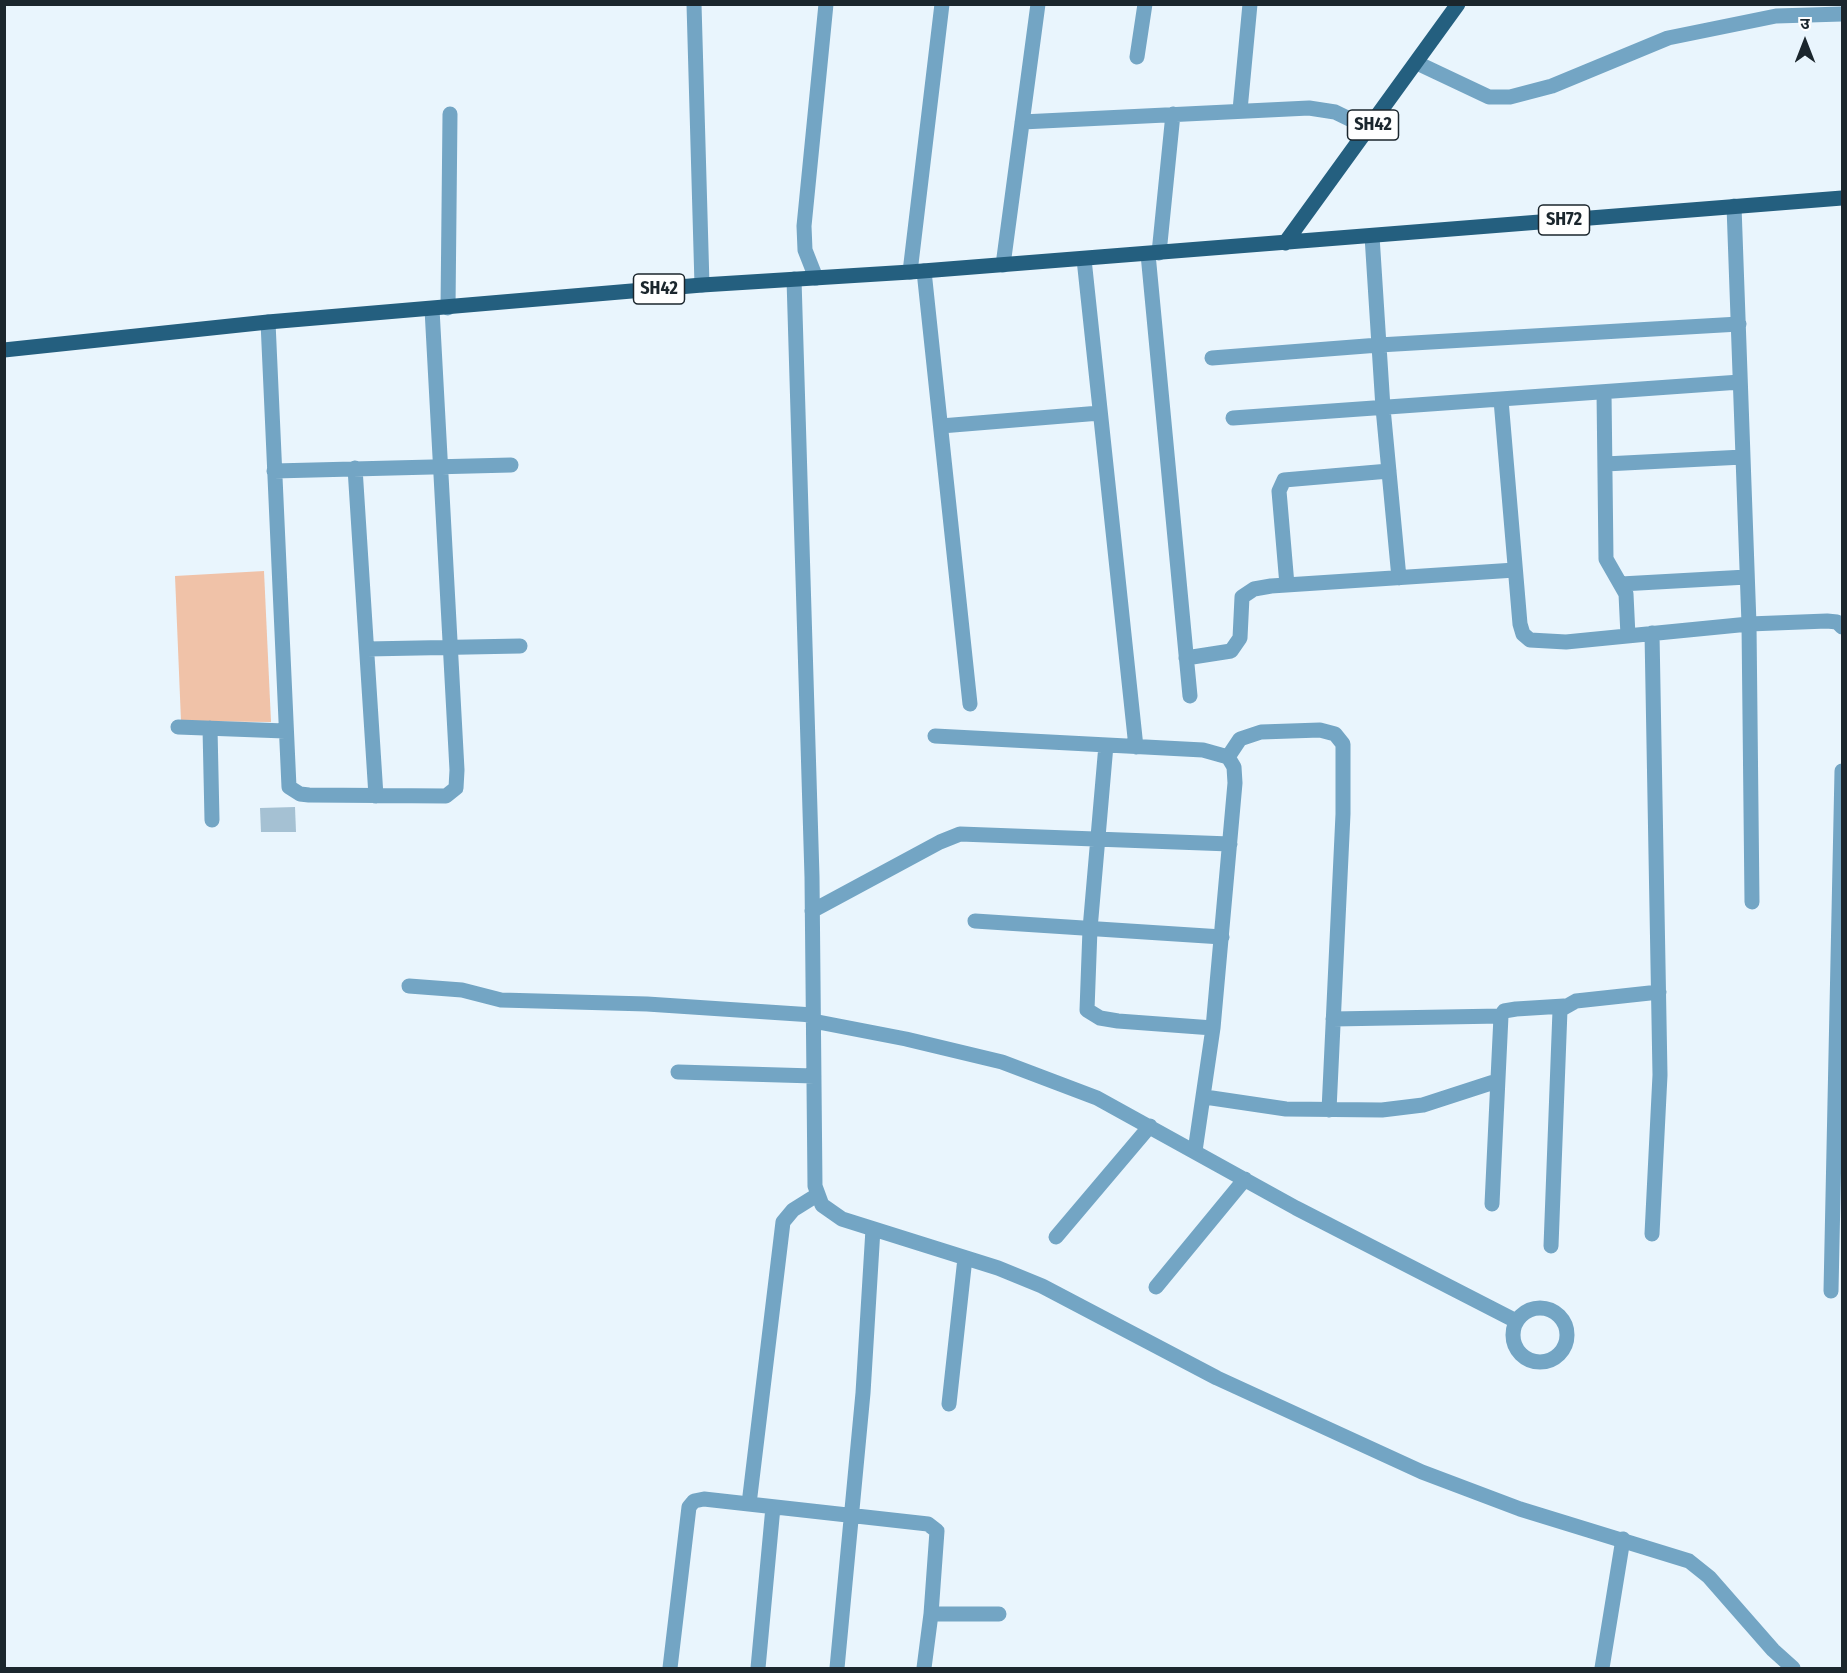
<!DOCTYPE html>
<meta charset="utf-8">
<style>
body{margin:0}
#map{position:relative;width:1847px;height:1673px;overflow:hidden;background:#e9f5fd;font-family:"Fira Sans Condensed","Noto Sans Devanagari",sans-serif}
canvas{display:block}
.frame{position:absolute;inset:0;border:6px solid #1b262d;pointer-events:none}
.north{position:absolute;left:1775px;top:12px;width:60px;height:60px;-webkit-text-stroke:4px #fff;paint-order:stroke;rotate:0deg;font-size:16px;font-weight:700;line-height:24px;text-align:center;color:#1b262d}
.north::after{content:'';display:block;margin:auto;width:21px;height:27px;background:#1b262d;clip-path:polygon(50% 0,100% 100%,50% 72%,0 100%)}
</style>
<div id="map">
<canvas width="1847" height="1673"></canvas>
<div class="frame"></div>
<div class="north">उ</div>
</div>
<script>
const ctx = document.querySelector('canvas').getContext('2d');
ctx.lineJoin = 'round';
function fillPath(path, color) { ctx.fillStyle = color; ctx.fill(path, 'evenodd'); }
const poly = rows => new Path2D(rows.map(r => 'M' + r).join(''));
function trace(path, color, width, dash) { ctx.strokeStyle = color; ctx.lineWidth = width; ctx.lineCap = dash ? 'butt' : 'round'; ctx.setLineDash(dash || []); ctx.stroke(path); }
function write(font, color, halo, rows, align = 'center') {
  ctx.font = font + ' "Fira Sans Condensed",sans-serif'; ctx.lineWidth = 4.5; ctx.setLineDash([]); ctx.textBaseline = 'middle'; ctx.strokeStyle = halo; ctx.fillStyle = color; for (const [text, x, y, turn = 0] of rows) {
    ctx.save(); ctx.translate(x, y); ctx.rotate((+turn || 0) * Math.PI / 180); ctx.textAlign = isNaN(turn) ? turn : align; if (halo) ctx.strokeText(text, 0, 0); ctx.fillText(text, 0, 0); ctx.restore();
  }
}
const green = poly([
 [264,571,271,722,181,721,175,576]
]);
const building = poly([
 [295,807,296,832,261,832,260,808]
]);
const minor = poly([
 [694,4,702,285],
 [1137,57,1145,4],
 [1417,63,1489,97,1510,97,1552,86,1668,38,1776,16,1842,14],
 [1240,110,1250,4],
 [1022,122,1309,108,1335,112,1370,129],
 [1734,206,1749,624,1752,902],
 [1372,236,1383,408,1399,578],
 [1159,253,1173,114],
 [1148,254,1190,696],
 [1084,259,1136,747],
 [1003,265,1038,4],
 [924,271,970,704],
 [910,272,942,4],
 [816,278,805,250,804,226,826,4],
 [794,279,812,877,815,1186,822,1205,842,1219,998,1268,1042,1286,1217,1378,1422,1472,1520,1509,1689,1561,1709,1577,1773,1650,1793,1668],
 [448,308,450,114],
 [268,322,289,787,300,794,309,795,446,796,456,788,457,770,432,309],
 [1212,358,1379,345,1739,324],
 [1604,392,1606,559,1626,594,1628,636],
 [1501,400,1520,624,1523,634,1530,640,1566,642,1749,624,1827,621,1837,622,1842,627],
 [1233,418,1740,382],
 [941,426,1100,413],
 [1605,464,1743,457],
 [355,468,376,796],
 [274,471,511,465],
 [1621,584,1747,577],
 [1287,585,1279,491,1284,480,1389,471],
 [1652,633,1660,1075,1652,1234],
 [367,649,520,646],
 [1186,658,1231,651,1240,638,1242,597,1254,589,1271,586,1515,570],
 [178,727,285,731],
 [210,728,212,820],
 [935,736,1203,750,1228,757,1234,767,1235,783,1213,1028,1195,1151],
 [1106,745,1090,929,1087,1010,1100,1018,1118,1021,1213,1028],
 [1228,757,1240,739,1261,732,1320,730,1335,734,1343,744,1343,814,1329,1110],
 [812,911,940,842,960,834,1230,844],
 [975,921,1222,937],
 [409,986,462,990,501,1000,647,1004,813,1015],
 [1333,1019,1501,1016],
 [813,1021,906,1039,1002,1062,1097,1098,1296,1208,1516,1321],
 [678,1072,814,1076],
 [1205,1097,1286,1109,1382,1110,1423,1105,1497,1081],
 [1492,1204,1501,1016,1504,1011,1516,1009,1564,1006],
 [1056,1237,1150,1126],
 [1551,1246,1560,1010,1576,1001,1659,992],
 [1156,1287,1245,1179],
 [1831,1291,1842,771],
 '1513 1335a27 27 0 1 1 54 0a27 27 0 1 1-54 0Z',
 [949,1404,965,1258],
 [749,1504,783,1222,793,1210,817,1195],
 [670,1668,689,1507,694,1501,704,1499,928,1524,937,1531,931,1614,999,1614],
 [758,1668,773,1507],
 [837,1668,863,1393,873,1229],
 [924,1668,931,1614],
 [1602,1668,1623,1539]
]);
const major = poly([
 [1285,243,1458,4],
 [4,350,268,322,702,285,910,272,1842,198]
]);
const shields = [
 [1373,125,51],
 [1564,220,51],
 [659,289,51]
];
const shieldNames = [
 ["SH42",1373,125],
 ["SH72",1564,220],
 ["SH42",659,289]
];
fillPath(green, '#f0c2a8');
fillPath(building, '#a5c1d3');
trace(minor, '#73a5c4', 15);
trace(major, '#245f7f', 15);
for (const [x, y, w] of shields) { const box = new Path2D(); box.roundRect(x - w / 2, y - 15, w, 30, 4.5); ctx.fillStyle = '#fff'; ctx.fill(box); trace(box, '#1b262d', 1.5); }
write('bold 18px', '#1b262d', null, shieldNames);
</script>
